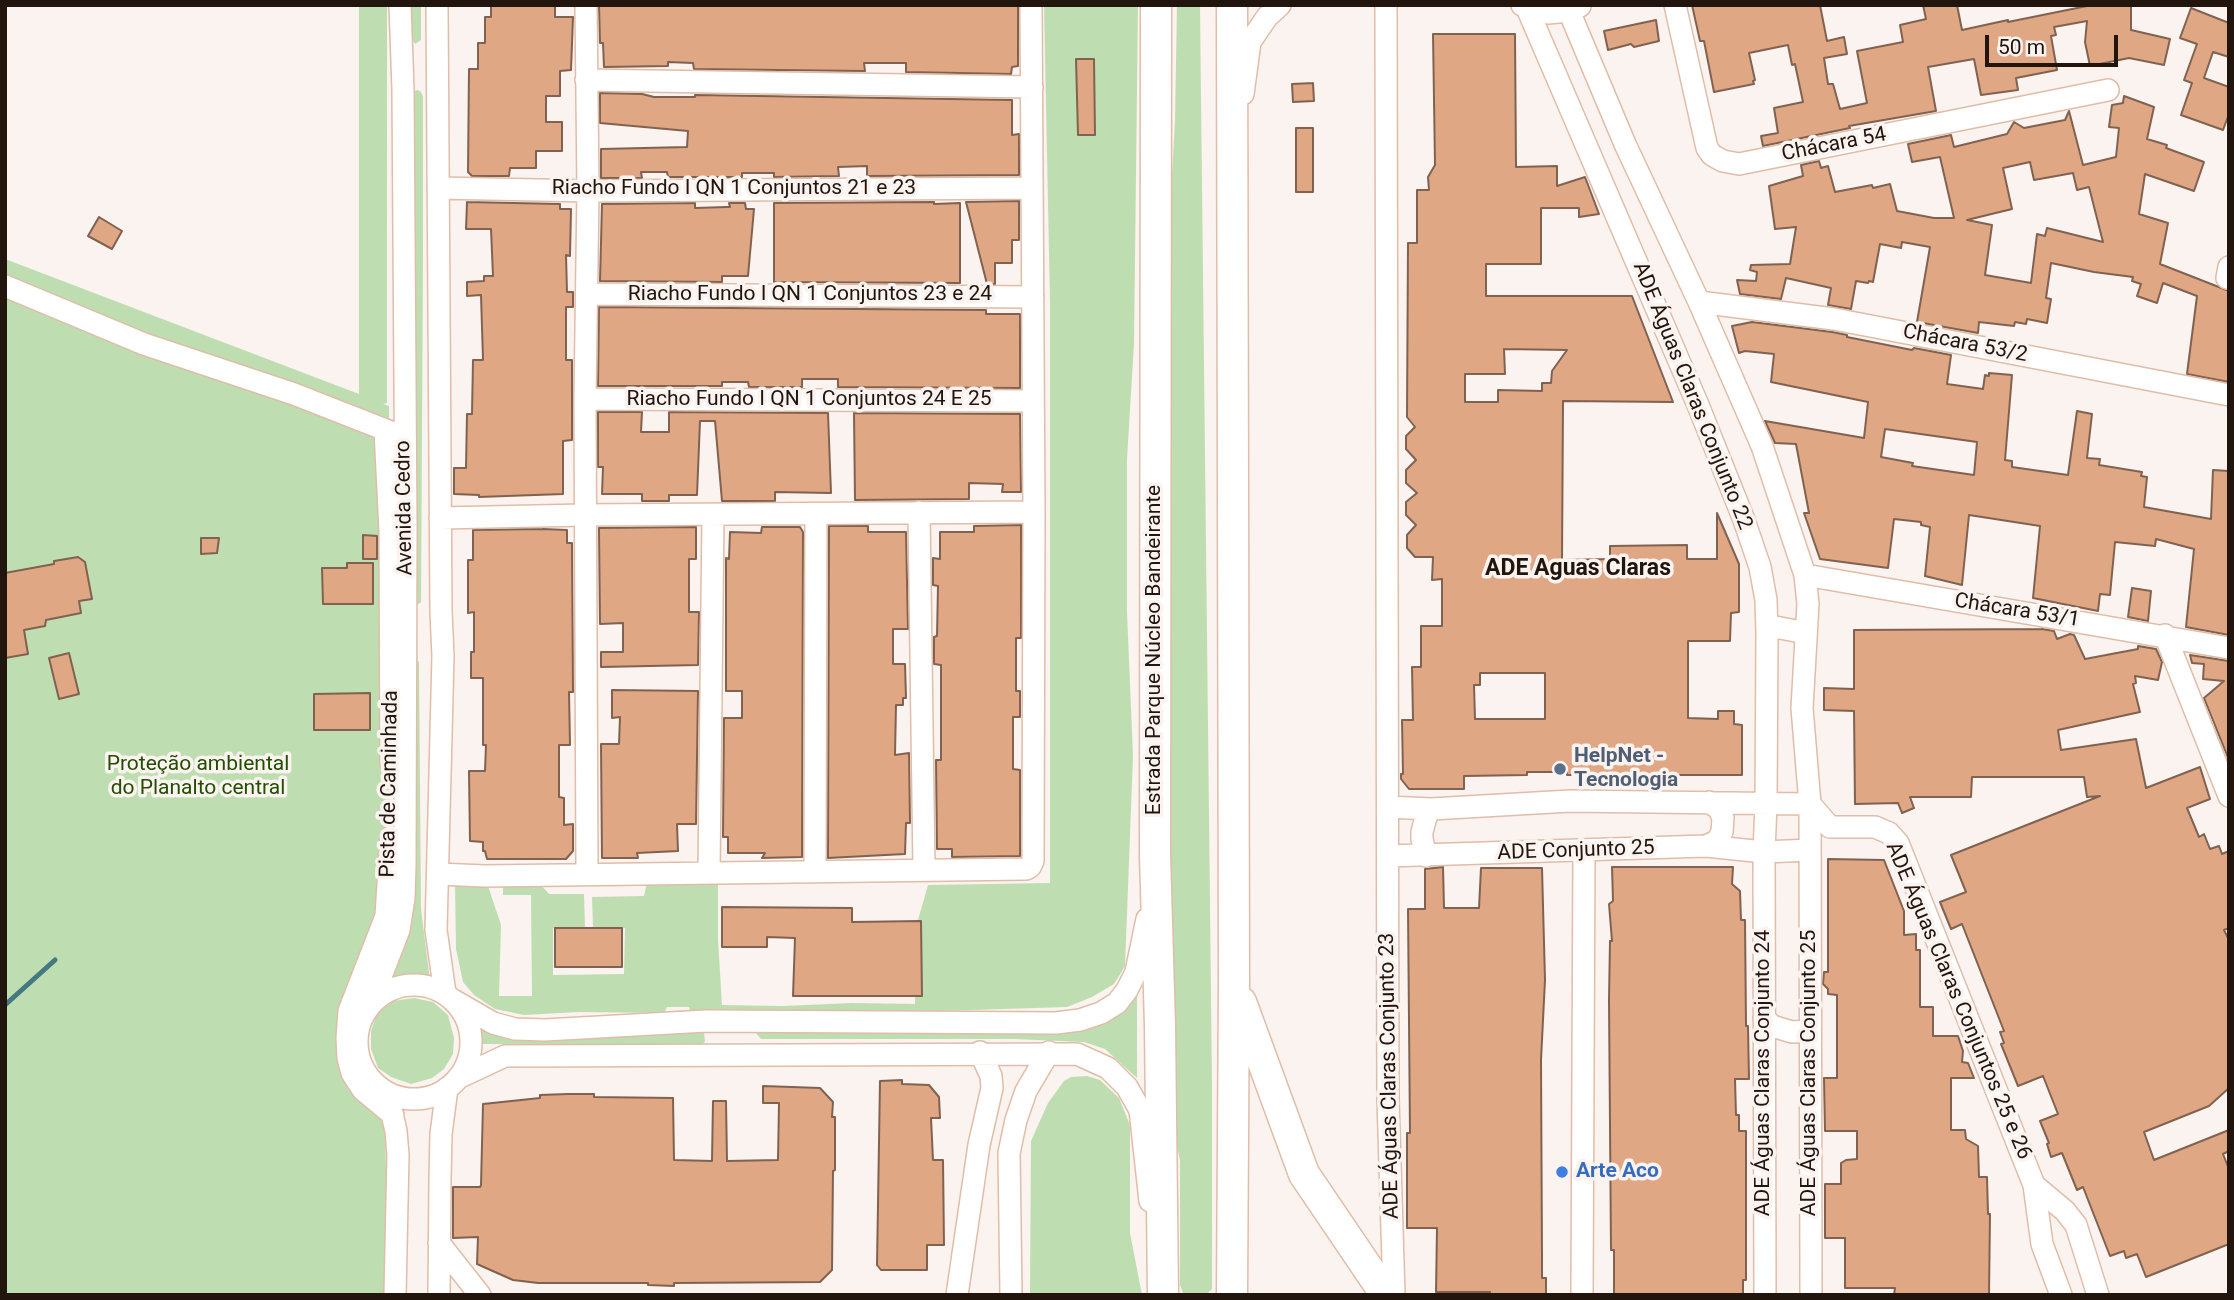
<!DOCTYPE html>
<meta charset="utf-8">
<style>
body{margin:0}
#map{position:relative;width:2234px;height:1300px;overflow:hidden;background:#faf3ef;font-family:Roboto,sans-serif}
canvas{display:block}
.frame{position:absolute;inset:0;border:7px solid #21150e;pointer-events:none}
.scale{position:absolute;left:1985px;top:35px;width:133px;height:32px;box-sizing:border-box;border:4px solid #21150e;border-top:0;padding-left:9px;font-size:21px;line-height:24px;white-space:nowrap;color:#21150e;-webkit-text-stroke:5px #faf3ef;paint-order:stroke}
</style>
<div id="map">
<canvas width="2234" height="1300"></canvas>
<div class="frame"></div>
<div class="scale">50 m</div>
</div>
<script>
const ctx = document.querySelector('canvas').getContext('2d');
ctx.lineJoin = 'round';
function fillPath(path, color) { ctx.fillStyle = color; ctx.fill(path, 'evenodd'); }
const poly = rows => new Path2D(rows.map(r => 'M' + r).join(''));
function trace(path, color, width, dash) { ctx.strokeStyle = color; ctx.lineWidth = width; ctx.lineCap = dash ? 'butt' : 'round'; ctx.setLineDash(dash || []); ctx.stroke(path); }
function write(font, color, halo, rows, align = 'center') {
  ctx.font = font + ' Roboto,sans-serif'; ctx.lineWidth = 7; ctx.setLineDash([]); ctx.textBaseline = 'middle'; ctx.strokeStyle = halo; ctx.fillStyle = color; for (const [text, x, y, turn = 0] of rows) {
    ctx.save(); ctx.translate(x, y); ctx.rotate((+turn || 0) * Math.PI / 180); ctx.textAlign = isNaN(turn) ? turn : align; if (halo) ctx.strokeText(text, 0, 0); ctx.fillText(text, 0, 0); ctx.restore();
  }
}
const green = poly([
 [359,5,387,5,387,403,383,404,389,406,392,814,391,866,359,990,348,1058,385,1128,389,1295,5,1295,5,259,359,394],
 [411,5,421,5,421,40,415,44,411,37],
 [1044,5,1138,5,1134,344,1127,459,1127,612,1133,756,1125,966,1114,984,1092,997,1067,1007,877,1013,691,1015,689,1007,667,1007,664,1013,578,1012,524,1015,495,1009,474,995,463,982,456,949,455,886,488,886,501,925,499,996,532,996,531,895,503,895,503,887,541,885,549,894,584,894,585,928,553,928,553,975,624,974,625,928,593,928,592,897,644,896,647,882,718,883,718,940,722,1005,783,1006,852,1003,915,1004,916,927,928,885,1050,883,1050,302],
 [1177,5,1200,5,1212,1084,1212,1289,1206,1295,1188,1294,1183,1293,1180,1285,1180,1161,1170,1109,1167,263,1175,121],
 [418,90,421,92,423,97,423,256,421,602,416,606,412,96,414,91],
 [416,659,419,662,421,909,430,981,402,977,387,983],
 [1137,990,1137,1078,1105,1049,1084,1042,1014,1039,761,1039,755,1032,757,1029,1037,1028],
 [414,998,433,1002,448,1015,454,1038,453,1054,444,1069,432,1078,411,1084,391,1077,378,1068,371,1049,371,1031,377,1013,393,1001],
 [472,1017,551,1034,704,1033,705,1042,702,1044,477,1044,477,1029],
 [1087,1076,1100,1080,1119,1098,1130,1125,1130,1233,1142,1295,1030,1295,1031,1141,1048,1103,1064,1081,1071,1077]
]);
const stream = poly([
 [5,1005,55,960]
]);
const building = poly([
 [491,5,555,5,555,17,573,17,571,70,560,71,560,96,546,96,546,122,562,122,562,151,536,151,536,168,510,168,509,176,472,176,468,172,469,69,478,69,478,43,485,43,485,17,491,17,491,5],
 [599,5,1018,5,1018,66,1012,67,1011,74,906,72,906,63,864,63,865,71,694,69,693,63,668,62,668,66,604,67,603,43,600,43,599,5],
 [1692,5,1820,5,1827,41,1844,37,1847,54,1824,58,1828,84,1833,84,1840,109,1867,103,1857,51,1903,42,1900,25,1926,19,1923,5,1957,5,1962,30,2008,20,2008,22,2092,5,2131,5,2131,30,2170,39,2164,65,2129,58,2090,66,2085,42,2087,21,2054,27,2056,35,2051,36,2057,70,2016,78,2018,90,1981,95,1974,59,1928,67,1936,111,1849,126,1850,128,1763,146,1761,136,1778,133,1774,108,1803,102,1795,64,1792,65,1788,45,1749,53,1755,80,1753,81,1754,84,1714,92,1704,41,1700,41,1692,5],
 [2191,8,2229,23,2229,57,2213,52,2204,78,2229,87,2229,114,2223,130,2181,115,2192,83,2184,80,2197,44,2180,38,2191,8],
 [1656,20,1659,41,1634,47,1631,44,1608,50,1604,31,1656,20],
 [1433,34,1515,34,1516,167,1557,166,1557,186,1585,177,1599,214,1579,217,1579,208,1541,208,1541,264,1486,264,1486,296,1632,296,1673,402,1563,401,1562,560,1610,559,1610,546,1687,545,1687,559,1717,559,1717,513,1739,564,1739,612,1731,613,1730,641,1688,641,1688,718,1718,719,1718,711,1734,711,1734,724,1742,725,1742,775,1567,775,1567,772,1527,772,1527,775,1464,776,1464,789,1409,789,1401,779,1401,774,1403,774,1402,720,1413,720,1412,667,1421,667,1421,626,1442,626,1442,579,1432,580,1433,557,1415,557,1407,548,1407,535,1416,525,1406,515,1406,502,1417,493,1406,483,1406,470,1416,460,1406,449,1406,436,1415,427,1407,417,1408,243,1417,243,1417,190,1429,190,1428,177,1435,165,1433,34],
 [1504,349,1567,350,1552,371,1551,383,1542,383,1542,391,1498,390,1498,402,1465,402,1465,374,1505,374,1504,349],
 [1480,673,1545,673,1545,719,1475,719,1474,685,1480,685,1480,673],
 [1076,59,1094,59,1095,135,1078,135,1076,59],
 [1313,83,1314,101,1293,102,1292,84,1313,83],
 [600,93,642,94,654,97,695,97,695,95,1012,100,1012,135,1019,134,1019,175,867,176,867,166,838,167,839,176,774,177,774,173,742,173,742,177,668,177,667,172,641,172,642,178,601,178,601,149,687,147,688,131,600,123,600,93],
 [2124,96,2154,107,2147,139,2167,145,2166,148,2204,162,2194,191,2145,174,2139,214,2168,223,2160,264,2229,291,2229,382,2187,374,2197,296,2163,283,2157,303,2137,296,2141,284,2132,281,2133,277,2094,272,2051,263,2046,298,2051,299,2047,323,2027,319,2026,324,2015,322,2014,326,1979,322,1978,333,1917,322,1930,247,1902,242,1901,248,1880,244,1873,282,1869,281,1868,283,1856,281,1851,309,1828,305,1831,288,1786,278,1781,299,1740,294,1737,280,1756,281,1757,272,1750,270,1751,265,1790,264,1796,227,1775,229,1769,186,1803,176,1801,165,1819,161,1821,168,1828,166,1835,192,1872,185,1873,188,1890,184,1897,211,1934,218,1954,218,1940,157,1912,162,1908,144,1951,135,1954,147,2007,134,2014,122,2024,128,2065,120,2069,111,2083,165,2116,157,2119,128,2109,127,2112,105,2123,103,2124,96],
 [2030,162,2034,180,2073,173,2077,190,2089,187,2103,242,2047,228,2045,236,2037,234,2031,283,1985,275,1992,225,1967,220,2012,209,2003,168,2030,162],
 [1296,128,1313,128,1313,192,1296,192,1296,128],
 [1019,201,1019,240,1012,240,1012,263,995,263,995,284,987,284,966,202,1019,201],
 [467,202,560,204,560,209,571,209,570,256,566,255,567,292,573,292,573,307,566,307,566,360,572,360,572,440,563,441,563,494,479,497,479,495,454,494,454,468,466,468,467,414,472,414,473,360,483,360,481,295,467,296,467,282,484,281,484,276,493,276,491,229,466,229,467,202],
 [934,202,934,204,960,203,960,283,774,282,774,203,934,202],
 [695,203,695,208,726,207,730,207,729,203,745,203,746,209,754,209,748,276,722,276,722,282,600,281,602,204,695,203],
 [99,217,122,231,112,249,88,236,99,217],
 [599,307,986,310,986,314,1020,314,1020,388,838,387,838,379,802,379,802,387,749,387,748,382,722,382,722,386,598,386,599,307],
 [1752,322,1832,332,1847,335,1847,337,1912,350,1914,348,1951,355,1947,384,1983,389,1985,375,1989,376,1989,373,2012,375,2005,460,2012,461,2012,467,2068,475,2077,411,2092,414,2087,458,2100,459,2099,465,2142,472,2141,476,2147,477,2144,507,2211,519,2213,470,2229,471,2229,635,2186,627,2194,549,2156,539,2155,546,2115,542,2110,595,2100,594,2098,611,2033,598,2040,526,1969,515,1962,585,1925,576,1930,527,1921,525,1921,522,1894,519,1888,568,1820,559,1804,513,1809,513,1796,444,1775,443,1765,421,1864,438,1868,402,1771,382,1774,354,1745,351,1739,353,1732,326,1752,322],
 [1885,429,1977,442,1974,475,1912,466,1913,463,1881,457,1885,429],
 [598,412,642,412,641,432,669,432,669,412,828,413,831,493,775,492,775,501,722,501,715,421,700,421,697,495,669,495,669,501,642,501,642,494,602,494,603,467,598,467,598,412],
 [854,413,1020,414,1021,492,1002,492,1003,484,969,483,969,499,855,500,854,413],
 [1021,525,1021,638,1016,638,1016,691,1020,691,1020,717,1013,717,1013,769,1020,770,1020,856,952,857,952,849,937,849,936,760,941,760,941,665,934,664,934,637,937,636,938,586,933,585,933,558,940,559,940,532,974,532,974,526,1021,525],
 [829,526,868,526,868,532,906,532,908,629,893,629,893,664,905,664,906,698,903,698,903,705,896,705,895,755,909,753,910,823,906,823,905,854,828,858,829,526],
 [696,527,696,559,689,559,689,612,699,612,698,665,601,667,601,652,623,652,623,623,600,624,599,528,696,527],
 [762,527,800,527,803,532,802,857,762,858,765,853,728,853,728,837,723,837,724,718,742,718,742,691,726,691,726,558,729,559,730,532,761,533,762,527],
 [543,529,567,530,567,543,572,543,573,692,569,692,570,745,559,745,559,797,564,798,564,825,573,824,573,851,566,859,487,859,485,851,483,851,483,842,470,841,469,771,485,771,486,745,483,745,483,678,471,678,471,652,474,652,474,612,468,613,468,560,473,560,473,530,543,529],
 [363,535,377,536,377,559,363,559,363,535],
 [201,538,219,538,217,553,201,554,201,538],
 [78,557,85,562,92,599,79,601,81,613,46,620,45,626,24,630,28,654,5,658,5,573,54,564,54,561,78,557],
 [347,563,373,563,373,604,323,604,322,568,347,568,347,563],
 [2132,588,2151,591,2148,621,2128,617,2132,588],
 [2042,629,2054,631,2057,639,2070,634,2074,635,2085,659,2138,649,2138,646,2156,649,2162,662,2158,680,2135,676,2136,683,2133,684,2140,712,2058,730,2061,750,2136,739,2146,788,2200,767,2210,799,2187,808,2199,837,2204,834,2210,849,2219,846,2222,854,2229,851,2229,928,2224,930,2229,940,2229,1088,2209,1106,2144,1132,2154,1160,2229,1130,2229,1151,2223,1154,2229,1169,2229,1244,2146,1277,2137,1254,2126,1258,2124,1251,2110,1256,2083,1187,2077,1190,2062,1153,2051,1157,2047,1144,2049,1143,2040,1121,2058,1114,2043,1076,2018,1086,2001,1044,2004,1043,2000,1032,2004,1031,1962,924,1951,929,1940,902,1966,892,1951,855,2100,796,2087,797,2084,777,1972,777,1971,797,1910,797,1914,808,1902,813,1898,803,1855,804,1854,711,1824,710,1824,688,1854,689,1854,630,2042,629],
 [69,653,79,694,59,699,49,658,69,653],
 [2190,655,2229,661,2229,760,2204,698,2224,681,2203,679,2204,664,2192,663,2190,655],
 [612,690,698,691,696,824,677,824,678,851,637,853,638,858,602,858,601,744,619,744,620,717,612,718,612,690],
 [370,693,370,730,314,730,314,694,370,693],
 [1828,859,1884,860,1904,911,1904,935,1916,934,1916,950,1920,950,1920,1007,1933,1007,1933,1036,1958,1036,1963,1051,1962,1062,1968,1063,1974,1078,1951,1078,1951,1130,1965,1130,1966,1139,1978,1146,1979,1177,1987,1177,1988,1214,1990,1214,1989,1295,1894,1295,1895,1288,1845,1288,1845,1238,1825,1238,1825,1184,1841,1184,1841,1163,1846,1160,1857,1159,1857,1131,1825,1131,1824,1078,1837,1078,1837,995,1828,994,1828,989,1823,984,1824,972,1828,972,1828,859],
 [1443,867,1444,908,1479,908,1481,868,1542,868,1545,980,1541,1060,1542,1258,1542,1278,1546,1278,1546,1295,1490,1295,1490,1292,1436,1292,1437,1228,1407,1228,1407,1133,1410,1133,1408,909,1425,909,1425,869,1443,867],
 [1612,867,1733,867,1732,884,1740,891,1741,920,1745,920,1746,1026,1748,1026,1749,1079,1735,1079,1736,1115,1739,1115,1739,1131,1746,1131,1746,1280,1743,1280,1743,1295,1614,1295,1614,1250,1611,1250,1609,1000,1610,941,1612,941,1609,904,1613,901,1612,867],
 [722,907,852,908,852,922,921,921,922,996,793,996,795,938,767,937,767,947,722,947,722,907],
 [555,928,622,928,622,967,555,967,555,928],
 [902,1080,902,1084,929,1085,939,1097,940,1118,931,1118,933,1160,943,1160,944,1245,927,1245,927,1270,881,1270,877,1265,880,1081,902,1080],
 [763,1086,820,1088,833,1102,832,1117,835,1117,835,1170,833,1171,832,1270,820,1282,674,1283,674,1286,648,1285,648,1283,538,1283,513,1280,477,1264,478,1237,453,1238,453,1187,480,1187,481,1185,483,1104,540,1098,540,1095,568,1094,594,1094,594,1097,673,1098,674,1160,712,1161,713,1101,726,1101,727,1161,778,1160,779,1103,763,1103,763,1086]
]);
const minor = poly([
 [437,5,441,612,443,656,436,930,445,993],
 [586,5,588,191,585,399,587,873],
 [1386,5,1388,1099,1394,1295],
 [1522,5,1548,13,1569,11,1580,6],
 [1675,5,1707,148,1712,155,1723,161,1739,164,2108,90],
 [1527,8,1698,405,1744,520,1760,567,1766,600,1767,634,1766,804,1764,852,1765,1295],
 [1569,11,1625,144,1699,302,1762,446,1805,575,1808,604,1802,708,1810,804,1811,1295],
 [586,80,1032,87],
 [1243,94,1250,42,1267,17,1280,5],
 [438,188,588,191,1031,188],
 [2227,278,2229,267],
 [5,286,144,344,294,394,396,434],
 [587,294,1033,297],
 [1699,302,1834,319,2229,395],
 [585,399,1033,401],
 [385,430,390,531,391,763],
 [919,512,924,869],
 [440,518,585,515,1034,512],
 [1805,575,2229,648],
 [1767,634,1775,627,1806,633],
 [2165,635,2229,796],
 [1388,807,1431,809,1570,801,1810,804,1830,827,1875,827,1889,833,1898,843,2034,1185,2042,1244,2061,1295],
 [391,837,386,916,349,1011,347,1038,348,1058,352,1073,363,1090,393,1115],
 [1706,846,1717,841,1722,832,1723,818,1719,809,1709,802],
 [1388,856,1706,846,1764,852,1810,850],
 [1426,856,1422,839,1422,832,1426,817,1431,809],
 [815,870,816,514],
 [709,871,713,515],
 [438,874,485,876,1026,869,1030,867,1033,861,1034,512,1031,5],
 '357 1042a57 57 0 1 1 114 0a57 57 0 1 1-114 0Z',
 [453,1000,493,1023,515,1029,545,1030,706,1021,1056,1023,1080,1020,1101,1013,1117,1003,1127,990,1136,972,1147,919],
 [370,1005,399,930,404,898,405,866,406,527,403,90,400,5],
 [1764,1018,1772,1026,1792,1032,1809,1031],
 [458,1078,505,1056,1077,1054,1108,1068,1127,1087,1140,1110,1150,1201],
 [389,1101,396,1131,398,1155,395,1295],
 [2034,1185,2065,1211,2076,1225,2098,1295],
 [439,1243,480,1295],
 [439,1295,440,1179,441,1134,447,1088],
 [957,1295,979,1145,992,1088,991,1076,980,1052],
 [1011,1295,1009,1153,1016,1120,1026,1091,1049,1052],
 [1582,1295,1584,850]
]);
const highway = poly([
 [1156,5,1155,855,1160,1026,1163,1295],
 [1232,5,1234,981,1232,1295],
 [1241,1002,1304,1174,1386,1295]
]);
const markers = [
 [1560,769,7,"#5c6f8a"],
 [1562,1172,7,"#3f7fe0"]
];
const streetNames = [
 ["Chácara 54",1834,145,-11],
 ["Riacho Fundo I QN 1 Conjuntos 21 e 23",734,189],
 ["Riacho Fundo I QN 1 Conjuntos 23 e 24",810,295],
 ["Chácara 53/2",1965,344,11],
 ["ADE Águas Claras Conjunto 22",1692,396,68],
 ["Riacho Fundo I QN 1 Conjuntos 24 E 25",809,400],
 ["Avenida Cedro",405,508,-91],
 ["Chácara 53/1",2017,611,9],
 ["Estrada Parque Núcleo Bandeirante",1155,650,-90],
 ["Pista de Caminhada",390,784,-89],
 ["ADE Conjunto 25",1576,851,-2],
 ["ADE Águas Claras Conjuntos 25 e 26",1958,1001,67],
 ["ADE Águas Claras Conjunto 24",1764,1073,-90],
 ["ADE Águas Claras Conjunto 25",1810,1073,-90],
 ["ADE Águas Claras Conjunto 23",1390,1076,-91]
];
const serviceNames = [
 ["HelpNet -",1574,757],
 ["Tecnologia",1574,781]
];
const parkNames = [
 ["Proteção ambiental",198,765],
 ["do Planalto central",198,789]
];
const shopNames = [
 ["Arte Aco",1576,1172]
];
const neighbourhoodNames = [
 ["ADE Aguas Claras",1578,569]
];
fillPath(green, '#bedeb1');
trace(stream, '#447982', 5);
fillPath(building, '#dfa784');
trace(building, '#816250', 2);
trace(minor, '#e0bda8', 24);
trace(highway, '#e0bda8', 33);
trace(minor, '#fff', 21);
trace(highway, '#fff', 30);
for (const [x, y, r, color] of markers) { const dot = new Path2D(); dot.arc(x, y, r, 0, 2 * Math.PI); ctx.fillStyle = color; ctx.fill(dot); trace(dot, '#faf3ef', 2.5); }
write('21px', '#21150e', '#faf3ef', streetNames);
write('bold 21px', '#4e5e75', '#faf3ef', serviceNames, 'left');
write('21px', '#214e01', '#faf3ef', parkNames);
write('bold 21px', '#366cbe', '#faf3ef', shopNames, 'left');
write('bold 23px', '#21150e', '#faf3ef', neighbourhoodNames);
</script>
